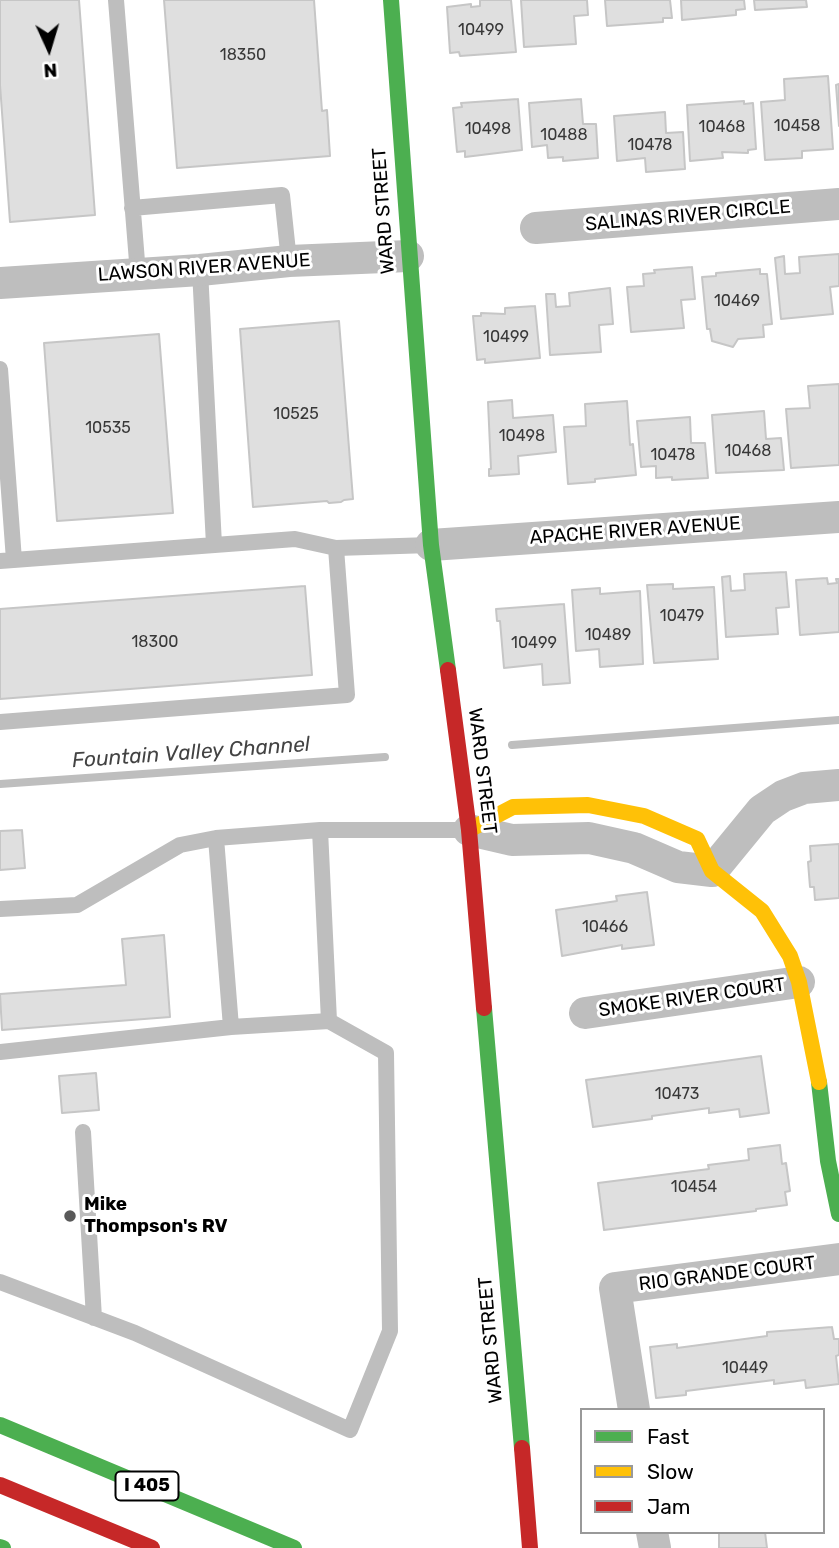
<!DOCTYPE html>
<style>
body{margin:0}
#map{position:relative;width:839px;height:1548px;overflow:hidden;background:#fff;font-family:Rubik,sans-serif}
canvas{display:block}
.legend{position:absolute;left:580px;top:1408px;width:245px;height:126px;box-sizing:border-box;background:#fff;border:2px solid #999;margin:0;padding:9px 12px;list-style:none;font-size:21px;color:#000}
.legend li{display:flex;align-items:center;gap:14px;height:35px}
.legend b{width:35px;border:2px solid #999}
.north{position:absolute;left:14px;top:14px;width:70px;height:70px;-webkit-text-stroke:5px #fff;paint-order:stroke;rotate:176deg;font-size:19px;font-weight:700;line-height:28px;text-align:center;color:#000}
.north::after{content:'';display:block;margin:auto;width:24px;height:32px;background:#000;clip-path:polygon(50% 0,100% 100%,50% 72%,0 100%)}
</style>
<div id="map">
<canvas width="839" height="1548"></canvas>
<ul class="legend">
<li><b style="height:9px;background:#4caf50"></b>Fast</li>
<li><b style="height:9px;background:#ffc107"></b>Slow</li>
<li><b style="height:9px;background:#c62828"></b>Jam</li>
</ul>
<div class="north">N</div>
</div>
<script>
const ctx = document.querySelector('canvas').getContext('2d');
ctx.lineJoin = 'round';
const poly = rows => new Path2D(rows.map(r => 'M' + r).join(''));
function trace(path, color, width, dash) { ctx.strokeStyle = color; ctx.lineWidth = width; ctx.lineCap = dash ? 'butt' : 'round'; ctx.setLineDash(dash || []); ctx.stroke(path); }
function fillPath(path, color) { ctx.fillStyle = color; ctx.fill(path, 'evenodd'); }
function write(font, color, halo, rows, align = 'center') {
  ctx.font = font + ' Rubik,sans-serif'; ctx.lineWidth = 6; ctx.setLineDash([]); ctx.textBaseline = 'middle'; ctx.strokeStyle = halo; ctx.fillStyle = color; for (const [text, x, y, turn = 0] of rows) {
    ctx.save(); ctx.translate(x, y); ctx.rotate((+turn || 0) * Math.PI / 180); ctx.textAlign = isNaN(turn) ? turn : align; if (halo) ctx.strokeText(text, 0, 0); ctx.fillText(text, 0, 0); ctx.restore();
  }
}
const stream = poly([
 [512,745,839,720],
 [0,784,385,757]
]);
const building = poly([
 [0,0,79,0,95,215,10,222,0,85,0,0],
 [164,0,314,0,322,111,327,110,330,156,177,168,164,0],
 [480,0,511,0,516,52,460,56,459,52,450,53,447,7,471,4,471,7,480,6,480,0],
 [521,0,587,0,588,15,574,16,576,44,524,47,521,0],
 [605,0,670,0,672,18,663,18,663,22,607,26,605,0],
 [681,0,744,0,745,9,736,10,736,15,682,20,681,0],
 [754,0,806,0,807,7,755,10,754,0],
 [828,76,833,149,802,151,802,158,765,160,761,102,785,100,784,79,828,76],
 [839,84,839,126,836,85,839,84],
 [518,99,522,150,465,157,465,151,457,152,453,108,462,107,461,103,518,99],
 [581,99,583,124,596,124,598,158,563,161,563,157,548,158,547,145,532,147,529,103,581,99],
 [744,101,744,104,753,103,756,149,748,150,748,153,722,152,723,158,690,161,687,105,744,101],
 [665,112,666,133,683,132,685,169,646,172,645,158,617,161,614,116,665,112],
 [839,254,839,286,830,287,833,314,781,319,775,258,784,256,785,274,800,273,799,257,839,254],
 [692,267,695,299,681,300,684,328,631,332,627,287,644,286,643,274,655,273,654,270,692,267],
 [760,269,760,274,767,274,772,324,763,325,764,337,738,339,733,347,712,341,710,329,707,329,702,277,716,276,716,273,760,269],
 [610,288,613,324,599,325,601,352,550,355,546,294,555,294,556,307,570,306,569,293,610,288],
 [535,306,540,358,485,363,485,359,477,360,473,316,481,316,481,313,505,314,505,308,535,306],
 [339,321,353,499,344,500,341,502,329,503,327,501,253,507,240,329,339,321],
 [159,334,173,513,57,521,44,343,159,334],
 [839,384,839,465,791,468,786,409,810,408,808,386,839,384],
 [512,400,513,418,553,415,556,452,518,456,519,474,489,476,489,469,491,469,488,402,512,400],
 [627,401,630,445,633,444,636,475,595,479,595,482,568,484,564,427,586,426,585,404,627,401],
 [764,411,766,439,781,438,784,470,716,473,712,415,764,411],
 [690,417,691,443,705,443,708,478,672,480,672,477,656,478,656,466,641,467,637,421,690,417],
 [786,572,789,607,776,608,778,634,726,637,722,577,730,576,731,591,745,590,744,574,786,572],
 [827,578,828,584,837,583,836,579,839,579,839,632,800,635,796,580,827,578],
 [673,584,673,589,714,587,718,659,654,663,647,585,673,584],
 [305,586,312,675,0,699,0,609,305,586],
 [600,588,600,594,640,591,643,664,600,667,599,649,576,651,572,590,600,588],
 [564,604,570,683,543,685,542,664,504,668,500,621,497,621,496,609,564,604],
 [22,830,25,868,0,870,0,831,22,830],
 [839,844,839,898,815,900,814,887,810,887,808,862,811,861,810,846,839,844],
 [647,892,654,945,622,949,622,945,562,956,556,910,617,901,616,896,647,892],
 [164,935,170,1017,2,1030,0,994,126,985,122,939,164,935],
 [761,1056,769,1113,740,1117,739,1109,709,1113,709,1108,652,1116,652,1119,593,1127,586,1080,761,1056],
 [96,1073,99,1110,62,1113,59,1076,96,1073],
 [780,1145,782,1164,786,1163,790,1191,785,1192,787,1205,756,1209,756,1211,604,1230,598,1183,709,1169,708,1165,749,1160,748,1149,780,1145],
 [832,1327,834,1339,839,1339,839,1355,836,1356,839,1384,806,1388,805,1380,774,1384,774,1380,686,1391,686,1395,656,1398,650,1347,677,1344,677,1348,767,1336,767,1332,832,1327],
 [719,1532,765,1532,767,1548,719,1548,719,1532]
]);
const lane = poly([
 [116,0,138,274],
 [132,208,282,195,289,261],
 [200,270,214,545],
 [0,369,14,560],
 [0,561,295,539,336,548],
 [0,722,347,695,336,548,431,545],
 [216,838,231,1027],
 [0,909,77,905,180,845,216,838,320,830],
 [0,1052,231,1027,329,1021],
 [83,1132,94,1318],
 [0,1282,135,1333,350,1430,390,1331,386,1053,329,1021,320,830,469,830]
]);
const street = poly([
 [536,228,839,204],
 [0,283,200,270,289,261,408,256],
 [431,545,839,517],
 [469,830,512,840,589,838,634,848,678,867,712,871,762,810,783,796,804,788,839,785],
 [585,1013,799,982],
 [634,1410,615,1288,839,1259],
 [652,1532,655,1548]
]);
const fast = poly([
 [391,0,431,545,448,670],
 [484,1008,522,1448],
 [819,1082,828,1161,839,1214],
 [0,1425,294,1548],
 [0,1547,3,1548]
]);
const slow = poly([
 [469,830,513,807,588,805,644,816,697,839,712,871,762,911,790,956,799,982,819,1082]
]);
const jam = poly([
 [448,670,469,830,484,1008],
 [522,1448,530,1548],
 [0,1485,152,1548]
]);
const markers = [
 [70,1216,7,"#595959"]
];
const numberNames = [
 ["10499",481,30],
 ["18350",243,55],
 ["10458",797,126],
 ["10468",722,127],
 ["10498",488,129],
 ["10488",564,135],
 ["10478",650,145],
 ["10469",737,301],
 ["10499",506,337],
 ["10525",296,414],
 ["10535",108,428],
 ["10498",522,436],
 ["10468",748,451],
 ["10478",673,455],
 ["10479",682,616],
 ["10489",608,635],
 ["18300",155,642],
 ["10499",534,643],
 ["10466",605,927],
 ["10473",677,1094],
 ["10454",694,1187],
 ["10449",745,1368]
];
const shields = [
 [147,1486,63]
];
const shieldNames = [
 ["I 405",147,1486]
];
const streetNames = [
 ["WARD STREET",384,211,-94],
 ["SALINAS RIVER CIRCLE",688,216,-5],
 ["LAWSON RIVER AVENUE",204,268,-4],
 ["APACHE RIVER AVENUE",635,531,-4],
 ["WARD STREET",482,771,83],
 ["SMOKE RIVER COURT",692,998,-8],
 ["RIO GRANDE COURT",727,1274,-7],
 ["WARD STREET",491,1340,-95]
];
const poiNames = [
 ["Mike",84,1205],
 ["Thompson's RV",84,1227]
];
const waterNames = [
 ["Fountain Valley Channel",191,753,-4]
];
trace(stream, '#bebebe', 8);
fillPath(building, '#dfdfdf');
trace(building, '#c6c6c6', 2);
trace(lane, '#bebebe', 16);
trace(street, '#bebebe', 32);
trace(fast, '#4caf50', 16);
trace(slow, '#ffc107', 16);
trace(jam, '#c62828', 16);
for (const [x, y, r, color] of markers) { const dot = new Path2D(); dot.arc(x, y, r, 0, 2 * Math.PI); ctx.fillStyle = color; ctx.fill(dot); trace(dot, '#fff', 2.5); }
write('16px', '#383838', null, numberNames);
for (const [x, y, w] of shields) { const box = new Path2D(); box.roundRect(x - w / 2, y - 14.5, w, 29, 5); ctx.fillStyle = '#fff'; ctx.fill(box); trace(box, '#000', 2); }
write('bold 18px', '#000', null, shieldNames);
write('19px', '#000', '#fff', streetNames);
write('bold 19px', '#000', '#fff', poiNames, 'left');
write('italic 21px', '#434343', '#fff', waterNames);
</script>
